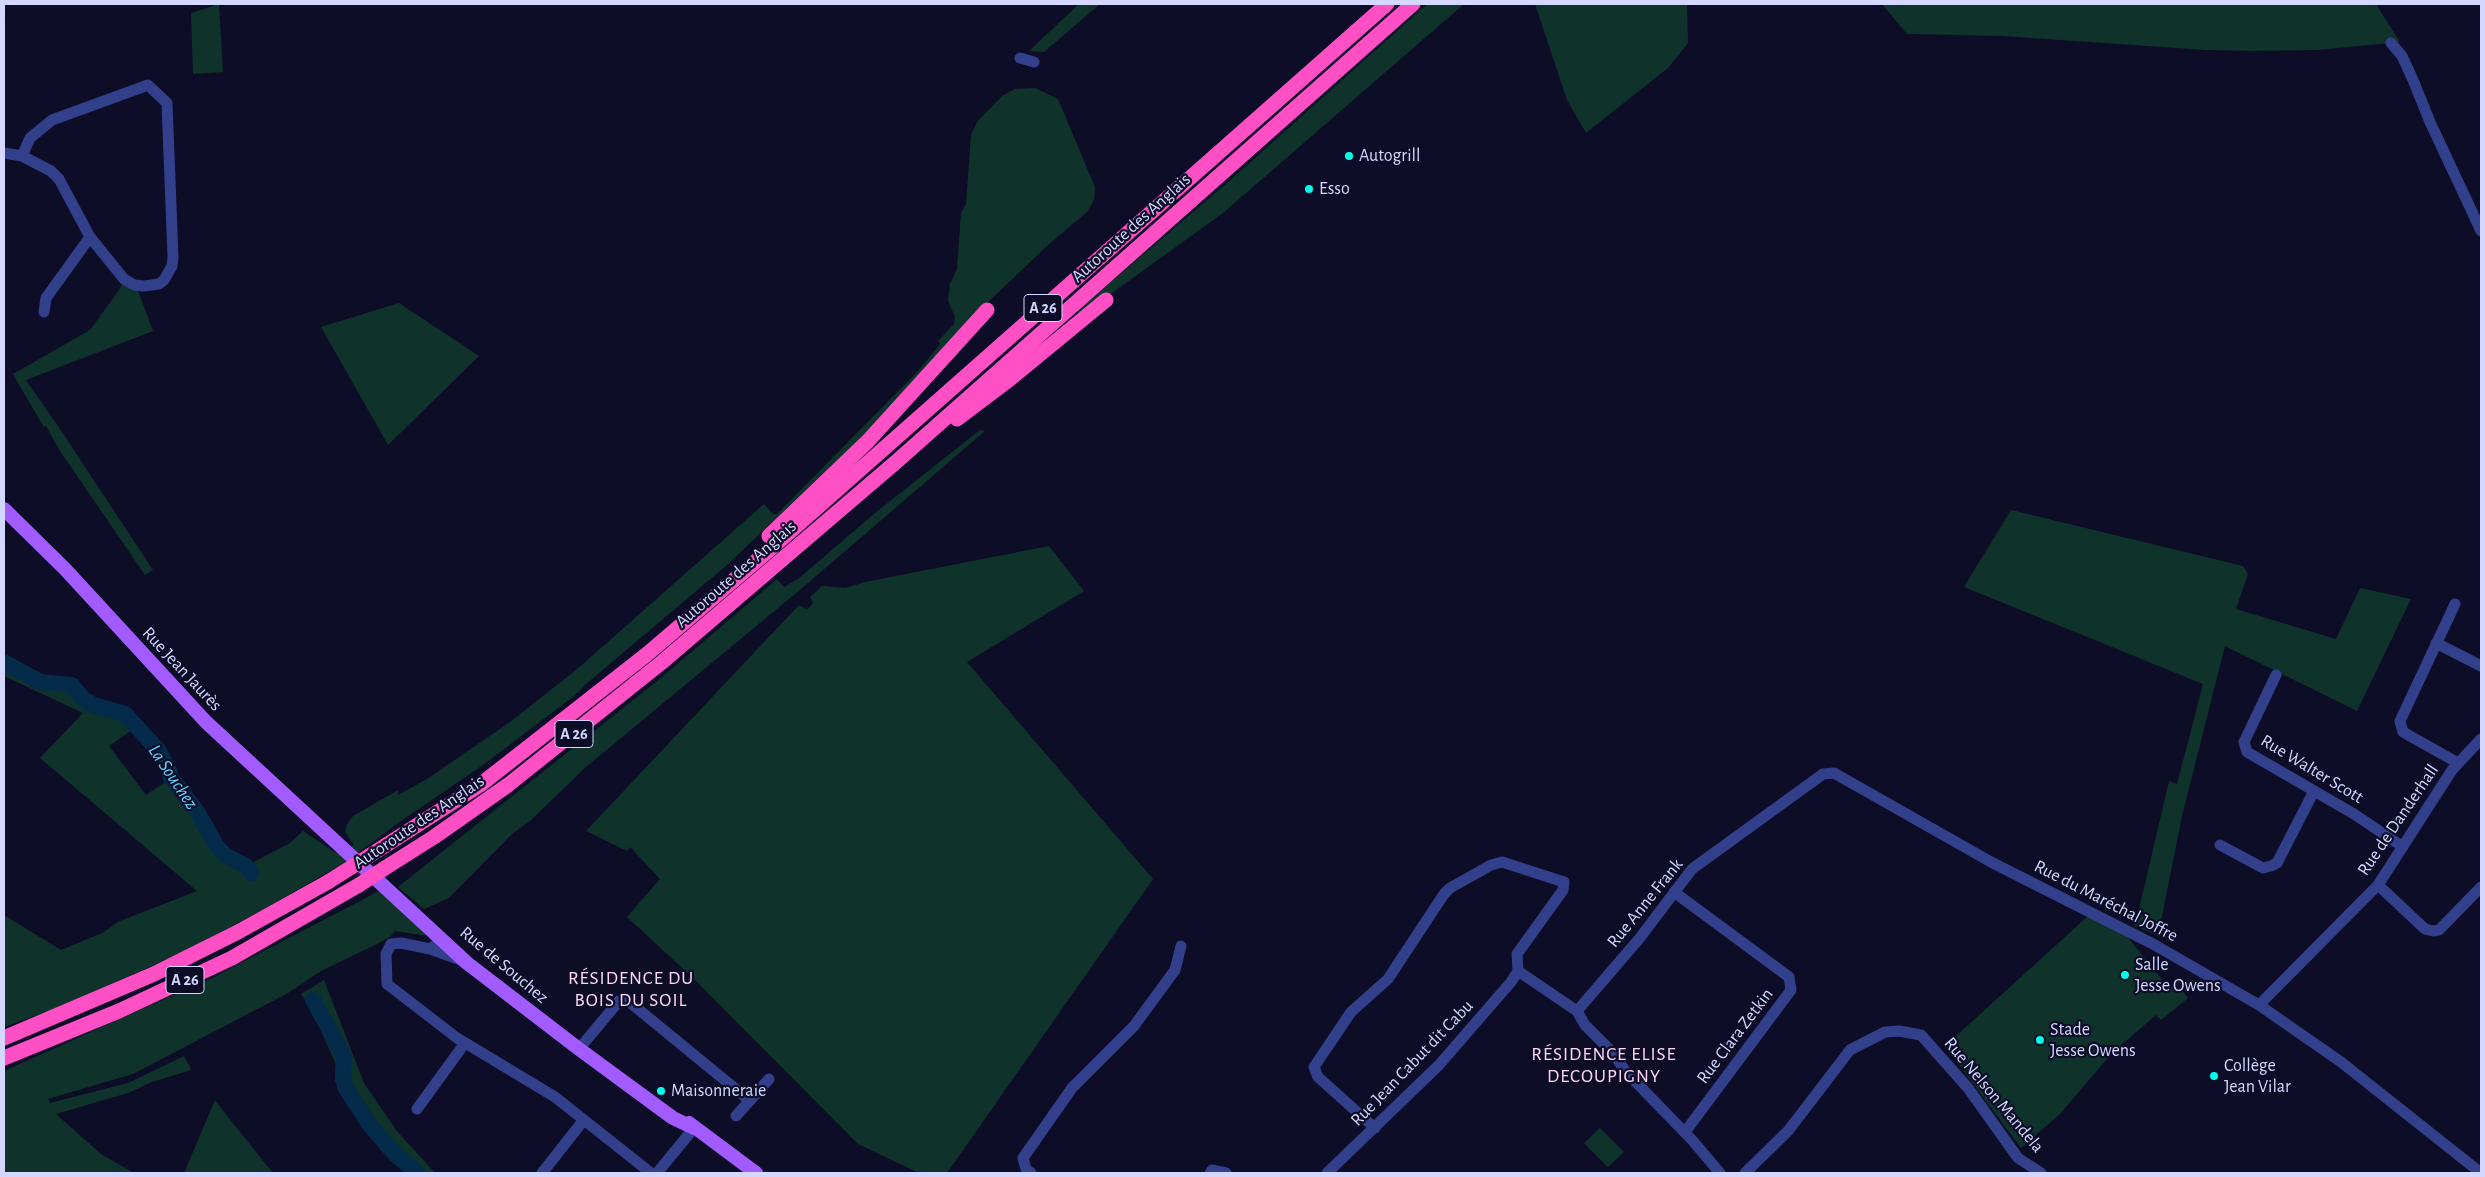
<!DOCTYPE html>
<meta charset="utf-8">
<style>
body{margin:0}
#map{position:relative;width:2485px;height:1177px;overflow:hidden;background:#0d0d28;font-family:"Alegreya Sans",sans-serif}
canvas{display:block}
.frame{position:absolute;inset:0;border:5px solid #d4d7ff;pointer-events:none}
</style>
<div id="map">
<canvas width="2485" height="1177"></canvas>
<div class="frame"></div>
</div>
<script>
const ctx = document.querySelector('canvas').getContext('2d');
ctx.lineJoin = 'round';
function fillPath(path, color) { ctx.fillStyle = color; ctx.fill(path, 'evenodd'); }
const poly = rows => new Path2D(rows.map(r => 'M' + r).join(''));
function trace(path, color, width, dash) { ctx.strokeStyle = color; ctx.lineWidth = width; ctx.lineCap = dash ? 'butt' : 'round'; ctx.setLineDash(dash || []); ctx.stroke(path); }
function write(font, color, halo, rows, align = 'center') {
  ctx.font = font + ' "Alegreya Sans",sans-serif'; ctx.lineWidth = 4.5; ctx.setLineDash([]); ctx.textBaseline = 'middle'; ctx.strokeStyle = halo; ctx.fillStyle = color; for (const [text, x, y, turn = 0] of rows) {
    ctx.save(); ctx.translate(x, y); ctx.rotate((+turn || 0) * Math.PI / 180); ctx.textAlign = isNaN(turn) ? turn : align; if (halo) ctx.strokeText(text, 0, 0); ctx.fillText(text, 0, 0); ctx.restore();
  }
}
const green = poly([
 [219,4,223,72,193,74,191,13],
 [1079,4,1100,4,1044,52,1029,51],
 [1427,4,1464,4,1223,213,1080,316,1077,311,1227,183],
 [1535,4,1687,4,1688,43,1668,68,1586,133,1567,100],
 [1882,4,2376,4,2400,42,2317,50,2254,51,2206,50,2002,36,1907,34],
 [1035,88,1058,99,1095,187,1094,200,1088,211,1048,245,983,307,876,423,727,565,586,684,574,696,483,765,401,821,344,863,264,909,181,953,54,1009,4,1027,4,915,61,950,102,933,120,921,197,891,40,758,83,713,4,676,4,661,40,682,72,685,83,699,94,705,125,714,135,725,132,730,109,746,146,795,171,778,198,813,216,845,233,860,246,866,290,843,303,831,336,853,354,845,345,832,347,824,353,816,398,790,398,795,427,779,510,722,576,670,764,504,773,514,777,514,920,369,940,344,938,341,954,324,955,317,948,301,950,284,957,269,961,213,966,204,971,135,977,122,1002,96,1015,89],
 [124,279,138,291,153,331,26,380,60,429,153,570,145,575,60,451,46,426,44,427,39,419,13,374,90,330,119,290],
 [399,303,479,356,388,445,321,327],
 [980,430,985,431,801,589,586,767,531,820,512,834,449,898,424,909,398,887,662,677,777,579,784,587,798,579,875,513],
 [2011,510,2243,566,2248,574,2236,609,2336,639,2360,588,2411,599,2357,711,2225,646,2182,816,2158,936,2135,926,2169,781,2177,784,2203,684,1964,587],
 [1049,546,1084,591,967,662,1153,879,947,1173,919,1173,858,1144,693,978,627,917,660,879,630,847,627,851,586,831,799,605,807,610,813,603,810,597,822,586,846,588,865,582],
 [383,889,429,936,395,931,390,937,375,945,321,971,288,993,133,1074,48,1099,50,1103,128,1083,184,1056,191,1069,188,1071,152,1082,128,1093,56,1114,101,1154,134,1173,4,1173,4,1071,214,977],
 [2088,916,2125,934,2169,988,2177,985,2188,998,2161,1020,2156,1015,2112,1053,2060,1114,2021,1148,1945,1046],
 [324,980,364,1083,396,1130,435,1173,410,1173,380,1147,362,1126,335,1081,336,1064,311,1009,301,994],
 [215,1100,228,1117,273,1173,184,1173],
 [1600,1128,1624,1152,1608,1167,1584,1143]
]);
const river = poly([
 [4,662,40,682,72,685,83,699,94,705,125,714,158,750,169,770,171,778,198,813,216,845,225,855,246,866,251,873],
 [313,1000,344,1056,343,1073,345,1087,369,1124,393,1152,417,1173]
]);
const minor = poly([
 [2391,43,2402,56,2413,80,2430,122,2481,231],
 [1020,58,1034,62],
 [4,153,22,156,51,171,59,179,90,237,124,279,134,285,144,286,159,284,164,280,172,266,173,257,167,103,148,85,52,120,30,138,22,156],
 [44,312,46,298,90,237],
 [2455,604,2400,721,2403,732,2458,763],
 [2436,643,2481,666],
 [2276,675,2244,742,2247,752,2354,814,2403,847],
 [2220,845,2263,868,2271,866,2277,863,2314,791],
 [2378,885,2425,929,2433,931,2439,930,2481,887],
 [1674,892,1789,977,1791,990,1685,1132],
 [443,939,430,949,401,943,391,944,386,954,387,984,457,1038,555,1097,651,1173],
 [430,949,461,960],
 [1518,971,1577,1011,1585,1025,1613,1053,1626,1072,1693,1141,1720,1173],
 [2259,1005,2378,885,2452,770,2481,739],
 [1577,1011,1639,939,1692,869,1823,774,1834,773,1991,862,2153,944,2259,1005,2341,1062,2481,1173],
 [579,1049,619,1001,627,1000,749,1100],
 [417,1109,465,1043],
 [736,1116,769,1079],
 [1375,1128,1318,1077,1314,1067,1351,1012,1388,979,1444,894,1450,888,1491,865,1502,862,1564,882,1563,890,1517,954,1518,971],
 [542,1173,583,1121],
 [657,1173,694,1128],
 [1031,1173,1026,1169,1023,1158,1072,1088,1134,1026,1175,970,1181,946],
 [1210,1173,1212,1170,1226,1173],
 [1327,1173,1439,1065,1511,982,1518,971],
 [1745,1173,1788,1131,1850,1050,1885,1032,1899,1031,1921,1035,1968,1088,2018,1158,2041,1173]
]);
const major = poly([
 [4,509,65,569,206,722,467,963,579,1049,673,1118,694,1128],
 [689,1123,756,1173]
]);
const highway = poly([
 [957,419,1010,379,1106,300],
 [769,536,868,441,987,310],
 [369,856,480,785,646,655,768,551,1387,4],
 [385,868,434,837,508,785,661,663,896,462,1413,4],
 [4,1038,154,974,238,932,328,882],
 [4,1058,119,1011,232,958,359,885]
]);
const highwayBridge = poly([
 [328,882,369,856],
 [359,885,385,868]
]);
const markers = [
 [1349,156,5,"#00ffe7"],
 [1309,189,5,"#00ffe7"],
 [2125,975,5,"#00ffe7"],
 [2040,1040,5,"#00ffe7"],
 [2214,1076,5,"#00ffe7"],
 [661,1091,5,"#00ffe7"]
];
const shields = [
 [1043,308,38],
 [574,734,38],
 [185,980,38]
];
const shieldNames = [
 ["A 26",1043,308],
 ["A 26",574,734],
 ["A 26",185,980]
];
const poiNames = [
 ["Autogrill",1359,156],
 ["Esso",1319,189],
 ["Salle",2135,965],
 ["Jesse Owens",2135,986],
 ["Stade",2050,1030],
 ["Jesse Owens",2050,1051],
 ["Collège",2224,1066],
 ["Jean Vilar",2224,1087],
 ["Maisonneraie",671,1091]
];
const streetNames = [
 ["Autoroute des Anglais",1131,228,-42],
 ["Autoroute des Anglais",736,574,-41],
 ["Rue Jean Jaurès",182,669,47],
 ["Rue Walter Scott",2312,769,31],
 ["Rue de Danderhall",2398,820,-56],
 ["Autoroute des Anglais",419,822,-34],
 ["Rue du Maréchal Joffre",2106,901,27],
 ["Rue Anne Frank",1645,903,-51],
 ["Rue de Souchez",504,965,40],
 ["Rue Clara Zetkin",1735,1036,-53],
 ["Rue Jean Cabut dit Cabu",1412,1063,-46],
 ["Rue Nelson Mandela",1994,1095,50]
];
const waterNames = [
 ["La Souchez",173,777,56]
];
const neighbourhoodNames = [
 ["RÉSIDENCE DU",631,978],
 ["BOIS DU SOIL",631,1000],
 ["RÉSIDENCE ELISE",1604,1054],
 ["DECOUPIGNY",1604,1076]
];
fillPath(green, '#0f332b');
trace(river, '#042b49', 16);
trace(minor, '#32408c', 11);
trace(major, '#a25bff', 14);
trace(highway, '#ff4fc5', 15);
trace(highwayBridge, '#ff4fc5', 15);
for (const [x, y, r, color] of markers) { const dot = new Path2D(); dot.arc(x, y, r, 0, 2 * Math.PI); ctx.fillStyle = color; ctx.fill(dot); trace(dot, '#0d0d28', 2); }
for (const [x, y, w] of shields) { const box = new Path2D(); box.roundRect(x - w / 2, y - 13.5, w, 27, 4); ctx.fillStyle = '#0d0d28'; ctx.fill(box); trace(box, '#d4d7ff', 1); }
write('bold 16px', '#d4d7ff', null, shieldNames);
write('18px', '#d4d7ff', '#0d0d28', poiNames, 'left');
write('18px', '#d4d7ff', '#0d0d28', streetNames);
write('italic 19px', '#62d4ff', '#0d0d28', waterNames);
ctx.letterSpacing = '1px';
write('19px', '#ffd6f8', '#0d0d28', neighbourhoodNames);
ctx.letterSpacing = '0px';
</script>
